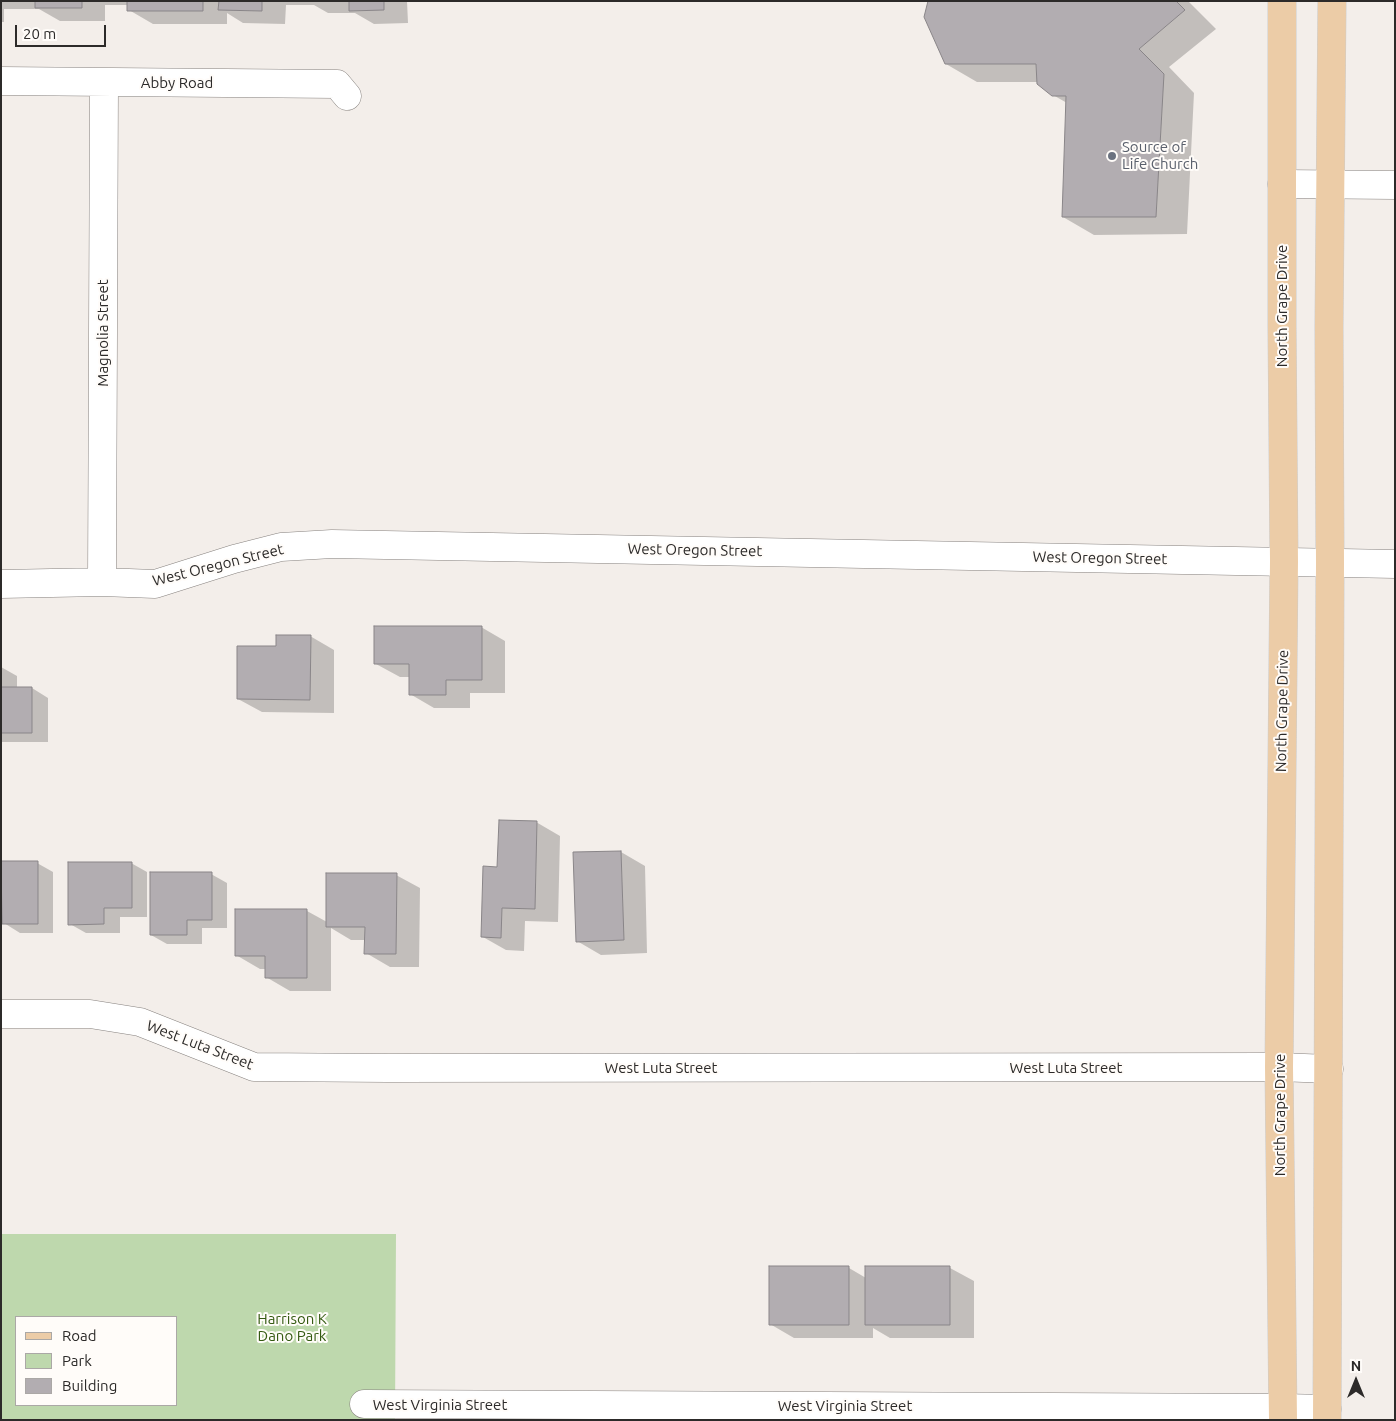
<!DOCTYPE html>
<style>
body{margin:0}
#map{position:relative;width:1396px;height:1421px;overflow:hidden;background:#f3eeea;font-family:Ubuntu,sans-serif}
canvas{display:block}
.frame{position:absolute;inset:0;border:2px solid #2c2a29;pointer-events:none}
.legend{position:absolute;left:15px;top:1316px;width:162px;height:90px;box-sizing:border-box;background:#fffcf9;border:1px solid #aba8a6;margin:0;padding:6px 9px;list-style:none;font-size:15px;color:#2c2a29}
.legend li{display:flex;align-items:center;gap:10px;height:25px}
.legend b{width:25px;border:1px solid #aba8a6}
.north{position:absolute;left:1331px;top:1356px;width:50px;height:50px;-webkit-text-stroke:4px #fffcf9;paint-order:stroke;rotate:0deg;font-size:14px;font-weight:700;line-height:20px;text-align:center;color:#2c2a29}
.north::after{content:'';display:block;margin:auto;width:18px;height:22px;background:#2c2a29;clip-path:polygon(50% 0,100% 100%,50% 72%,0 100%)}
.scale{position:absolute;left:15px;top:25px;width:91px;height:22px;box-sizing:border-box;border:2px solid #2c2a29;border-top:0;padding-left:6px;font-size:15px;line-height:18px;white-space:nowrap;color:#2c2a29;-webkit-text-stroke:4px #fffcf9;paint-order:stroke}
</style>
<div id="map">
<canvas width="1396" height="1421"></canvas>
<div class="frame"></div>
<ul class="legend">
<li><b style="height:6px;background:#eccca7"></b>Road</li>
<li><b style="height:14px;background:#bed8ad"></b>Park</li>
<li><b style="height:14px;background:#b2adb1"></b>Building</li>
</ul>
<div class="north">N</div>
<div class="scale">20 m</div>
</div>
<script>
const ctx = document.querySelector('canvas').getContext('2d');
ctx.lineJoin = 'round';
function fillPath(path, color) { ctx.fillStyle = color; ctx.fill(path, 'evenodd'); }
const poly = rows => new Path2D(rows.map(r => 'M' + r).join(''));
function trace(path, color, width, dash) { ctx.strokeStyle = color; ctx.lineWidth = width; ctx.lineCap = dash ? 'butt' : 'round'; ctx.setLineDash(dash || []); ctx.stroke(path); }
function write(font, color, halo, rows, align = 'center') {
  ctx.font = font + ' Ubuntu,sans-serif'; ctx.lineWidth = 4; ctx.setLineDash([]); ctx.textBaseline = 'middle'; ctx.strokeStyle = halo; ctx.fillStyle = color; for (const [text, x, y, turn = 0] of rows) {
    ctx.save(); ctx.translate(x, y); ctx.rotate((+turn || 0) * Math.PI / 180); ctx.textAlign = isNaN(turn) ? turn : align; if (halo) ctx.strokeText(text, 0, 0); ctx.fillText(text, 0, 0); ctx.restore();
  }
}
const green = poly([
 [1,1234,396,1234,395,1420,1,1420],
 [16,1317,176,1317,176,1405,16,1405]
]);
const shadow = poly([
 [1,1,407,1,408,23,374,24,355,13,328,13,314,5,286,5,285,24,243,23,227,13,227,24,153,24,129,10,129,5,105,5,105,21,60,21,39,9,4,9,4,22,1,22],
 [929,1,1188,1,1216,29,1169,67,1194,93,1187,234,1094,235,1063,217,1067,103,1053,95,1038,82,977,82,946,64],
 [481,627,505,641,505,693,470,693,470,708,434,708,410,694,410,677,400,677,376,664],
 [310,636,334,650,334,713,262,712,238,699,277,647],
 [1,667,17,676,17,688,32,688,48,698,48,742,1,742],
 [536,822,560,836,558,922,525,921,524,951,506,950,483,937,499,868],
 [621,852,645,866,647,953,601,955,577,941],
 [1,863,37,863,53,872,53,933,20,933,4,923,4,918,1,918],
 [131,863,147,872,147,917,120,917,120,933,86,933,70,924],
 [211,874,227,883,227,928,202,928,202,944,167,944,151,935],
 [396,875,420,888,419,967,390,967,366,953,366,940,351,940,331,928,331,991,290,991,266,977,266,969,260,969,236,955,307,911,327,922],
 [849,1268,866,1278,866,1268,950,1268,974,1281,974,1338,890,1338,873,1328,873,1338,794,1338,770,1324]
]);
const building = poly([
 [35,1,82,1,82,8,35,8,35,1],
 [127,1,203,1,203,11,127,11,127,1],
 [219,1,262,1,262,11,218,10,219,1],
 [349,1,384,1,384,10,349,11,349,1],
 [928,1,1176,1,1185,10,1139,49,1164,74,1156,217,1062,217,1066,96,1052,96,1037,84,1036,64,945,64,924,17,928,1],
 [374,626,482,626,482,680,446,680,446,695,409,695,409,664,374,664,374,626],
 [276,635,311,635,310,700,237,699,237,646,276,646,276,635],
 [1,666,1,687,32,687,32,733,1,733,1,666],
 [499,820,537,821,535,909,502,908,501,938,481,937,483,866,497,867,499,820],
 [621,851,624,940,576,942,573,852,621,851],
 [1,861,38,861,38,924,2,924,1,861],
 [68,862,132,862,132,908,104,908,104,924,68,925,68,862],
 [150,872,212,872,212,920,187,920,187,935,150,935,150,872],
 [326,873,397,873,396,954,364,954,365,927,326,927,326,873],
 [235,909,307,909,307,978,265,978,265,956,235,956,235,909],
 [769,1266,849,1266,849,1325,769,1325,769,1266],
 [865,1266,950,1266,950,1325,865,1325,865,1266]
]);
const minor = poly([
 [1,81,337,84,347,96],
 [1282,184,1395,185],
 [102,582,104,83],
 [1,584,102,582,155,584,234,559,281,547,332,544,1395,564],
 [1,1014,90,1014,140,1022,254,1067,388,1068,1279,1067,1329,1069],
 [364,1404,1283,1408,1327,1409]
]);
const major = poly([
 [1282,1,1282,326,1284,561,1279,1067,1283,1420],
 [1327,1420,1330,563,1329,326,1332,1]
]);
const markers = [
 [1112,156,5,"#6b7280"]
];
const streetNames = [
 ["Abby Road",177,83],
 ["North Grape Drive",1282,306,-90],
 ["Magnolia Street",103,333,-90],
 ["West Oregon Street",695,550,1],
 ["West Oregon Street",1100,558,1],
 ["West Oregon Street",218,565,-14],
 ["North Grape Drive",1282,711,-89],
 ["West Luta Street",200,1045,21],
 ["West Luta Street",661,1068],
 ["West Luta Street",1066,1068],
 ["North Grape Drive",1280,1115,-90],
 ["West Virginia Street",440,1405],
 ["West Virginia Street",845,1406]
];
const worshipNames = [
 ["Source of",1122,147],
 ["Life Church",1122,164]
];
const parkNames = [
 ["Harrison K",292,1319],
 ["Dano Park",292,1336]
];
fillPath(green, '#bed8ad');
fillPath(shadow, '#0003');
fillPath(building, '#b2adb1');
trace(building, '#898588', 1);
trace(minor, '#87827f', 29);
trace(major, '#ccc', 29);
trace(minor, '#fff', 28);
trace(major, '#eccca7', 28);
for (const [x, y, r, color] of markers) { const dot = new Path2D(); dot.arc(x, y, r, 0, 2 * Math.PI); ctx.fillStyle = color; ctx.fill(dot); trace(dot, '#fffcf9', 2); }
write('15px', '#2c2a29', '#fffcf9', streetNames);
write('15px', '#5b616d', '#fffcf9', worshipNames, 'left');
write('15px', '#345a11', '#fffcf9', parkNames);
</script>
